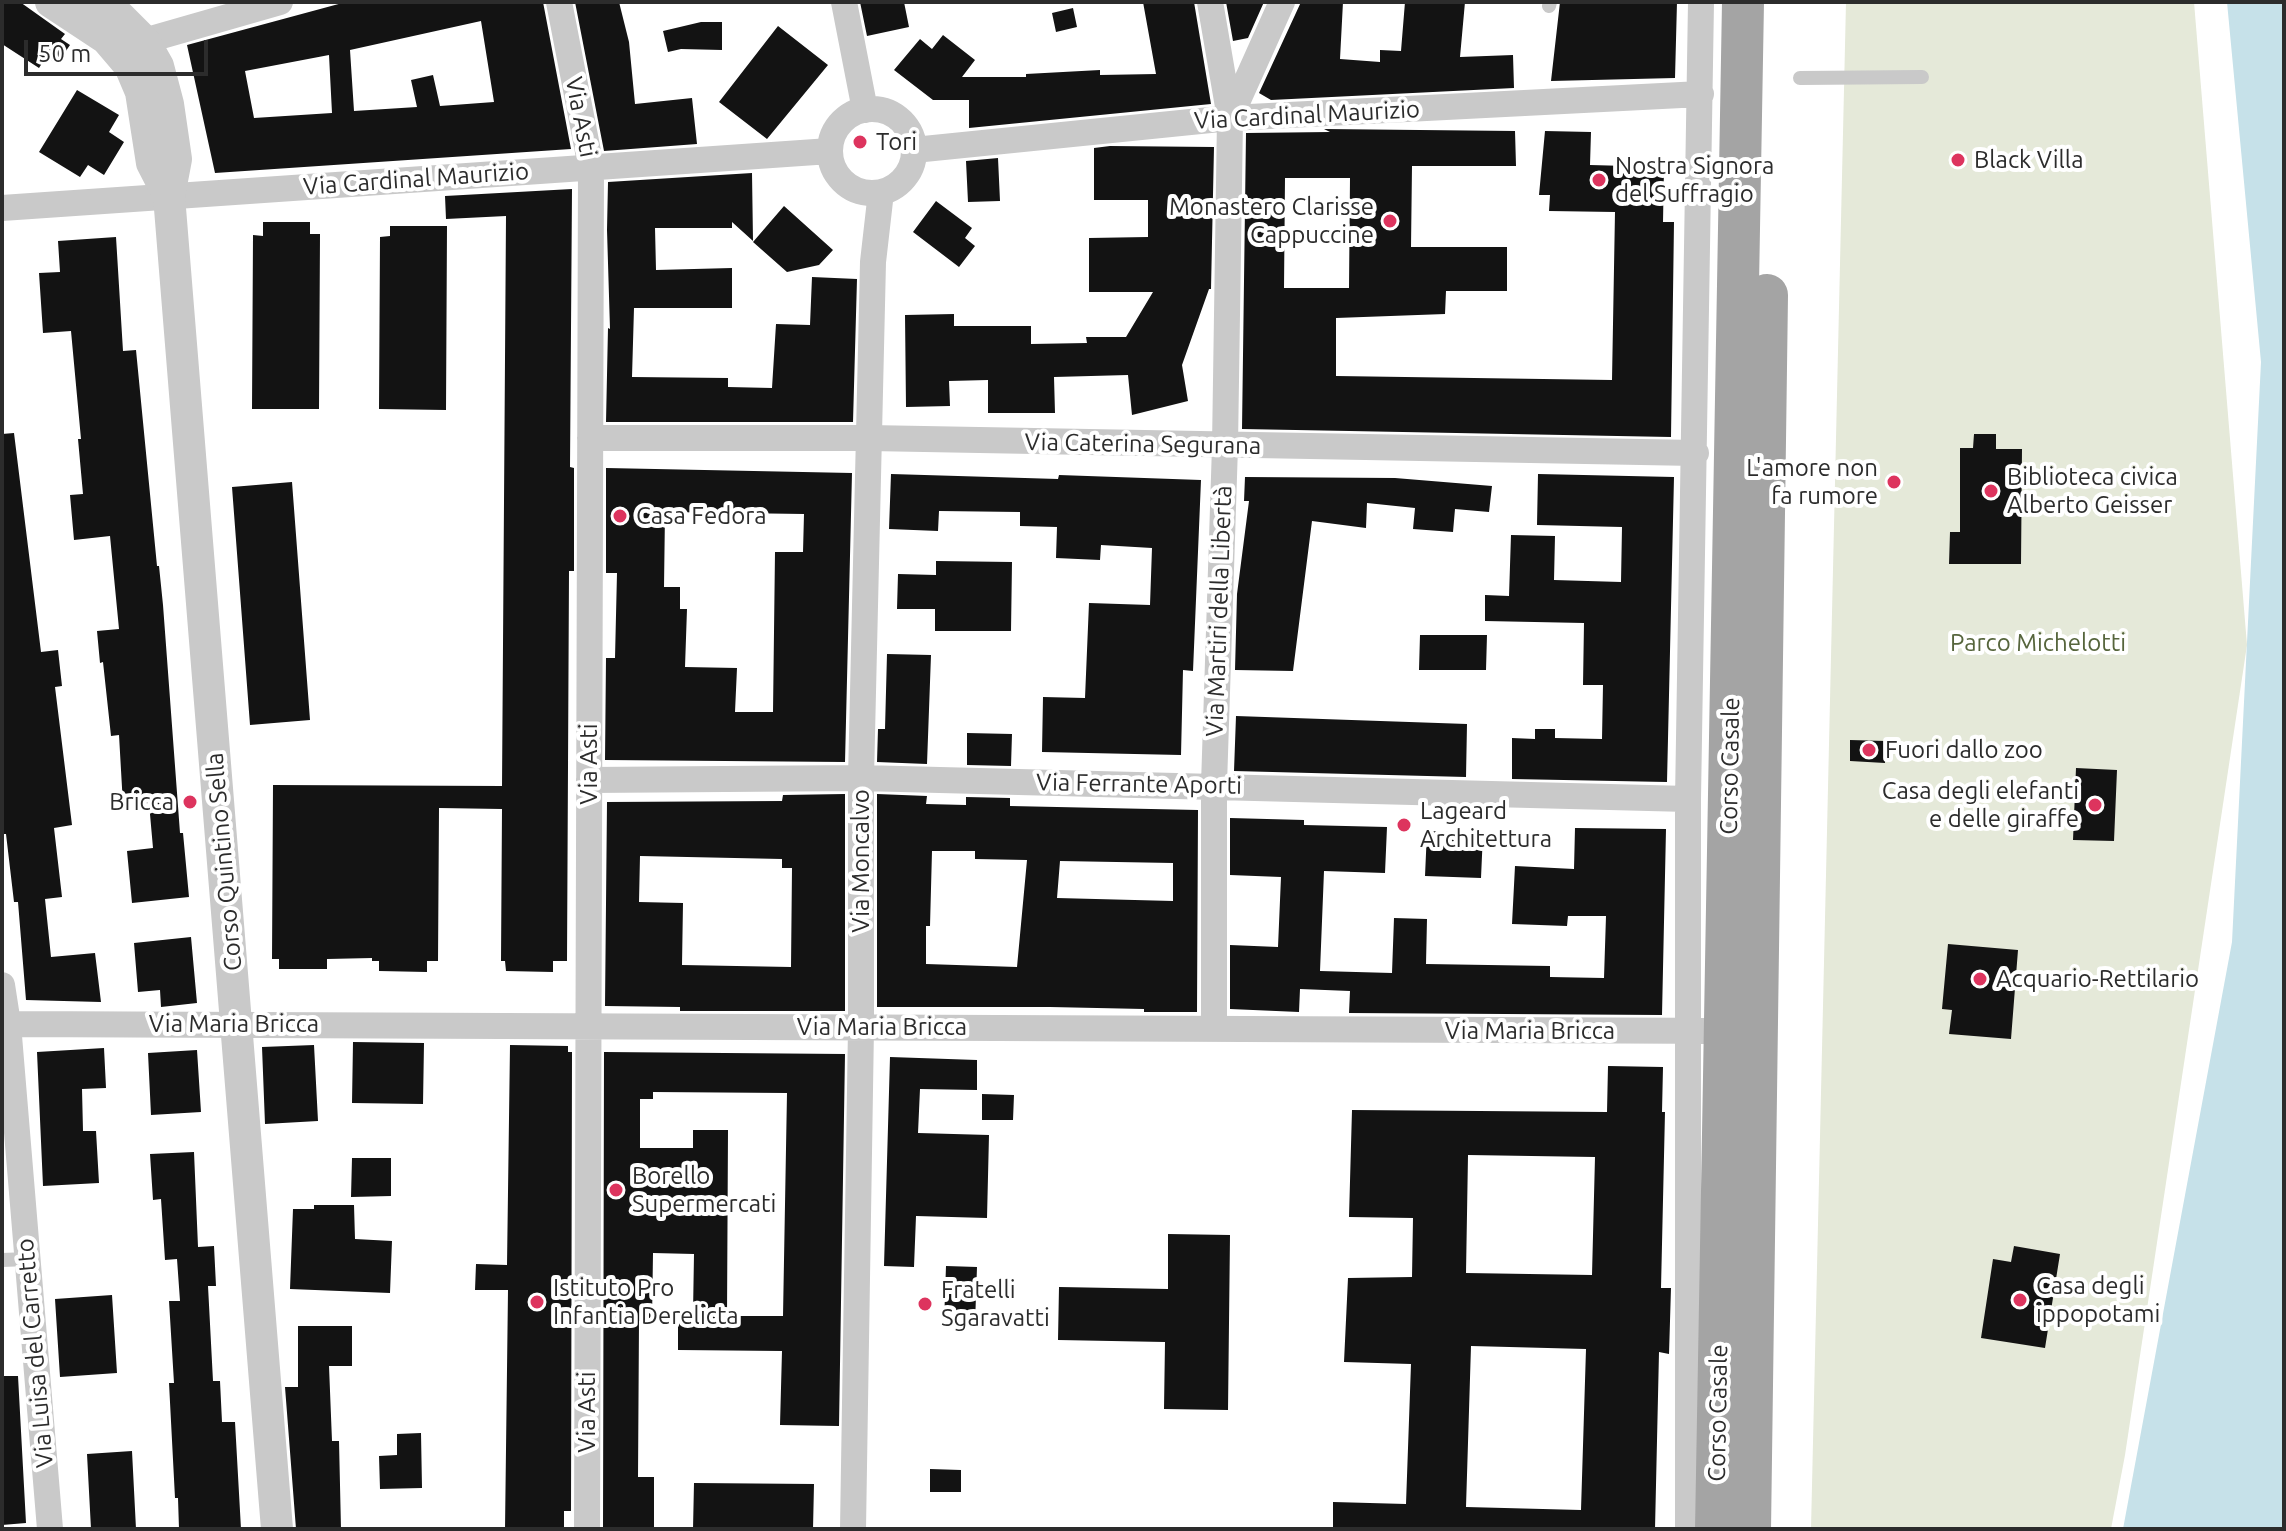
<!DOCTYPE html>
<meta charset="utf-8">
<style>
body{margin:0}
#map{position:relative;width:2286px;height:1531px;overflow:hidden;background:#fff;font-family:Ubuntu,sans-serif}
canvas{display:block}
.frame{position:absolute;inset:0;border:4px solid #2c2c2c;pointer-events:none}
.scale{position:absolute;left:24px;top:40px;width:184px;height:36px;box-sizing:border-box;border:4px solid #2c2c2c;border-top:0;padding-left:10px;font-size:24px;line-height:28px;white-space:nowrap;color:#2c2c2c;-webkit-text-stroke:6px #fff;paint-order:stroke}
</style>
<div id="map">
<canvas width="2286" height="1531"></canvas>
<div class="frame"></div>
<div class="scale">50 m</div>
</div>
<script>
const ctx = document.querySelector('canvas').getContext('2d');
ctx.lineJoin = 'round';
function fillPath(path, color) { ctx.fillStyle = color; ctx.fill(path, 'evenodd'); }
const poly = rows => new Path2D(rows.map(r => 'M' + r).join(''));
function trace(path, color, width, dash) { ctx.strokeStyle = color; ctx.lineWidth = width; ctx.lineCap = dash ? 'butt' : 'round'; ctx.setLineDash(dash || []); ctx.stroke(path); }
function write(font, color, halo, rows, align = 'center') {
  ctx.font = font + ' Ubuntu,sans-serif'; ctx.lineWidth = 8; ctx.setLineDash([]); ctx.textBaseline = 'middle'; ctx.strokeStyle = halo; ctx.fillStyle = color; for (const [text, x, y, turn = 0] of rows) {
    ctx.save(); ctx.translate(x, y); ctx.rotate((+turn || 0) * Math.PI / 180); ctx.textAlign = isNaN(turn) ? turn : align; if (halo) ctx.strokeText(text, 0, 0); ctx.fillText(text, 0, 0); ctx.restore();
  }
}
const green = poly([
 [1846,2,2194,2,2247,645,2125,1455,2111,1529,1811,1529]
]);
const water = poly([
 [2227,2,2284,2,2284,1529,2123,1529,2232,942,2261,362]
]);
const building = poly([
 [2,2,20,2,65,34,61,39,70,45,57,64,46,57,39,68,2,44],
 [346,2,543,2,571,149,215,173,187,45],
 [481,21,494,102,440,106,433,75,411,80,417,107,354,111,350,50],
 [329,55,332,113,254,118,245,71],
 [575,2,619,2,629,42,635,104,692,98,697,144,604,151],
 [860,2,904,2,909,27,867,36],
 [1143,2,1194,2,1211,104,969,128,969,100,933,100,894,70,920,39,932,49,943,35,975,60,962,77,1026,77,1026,74,1100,70,1100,75,1156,74],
 [1226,2,1264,2,1248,38,1233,41],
 [1301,2,1343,2,1340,59,1380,62,1380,50,1401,51,1405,2,1434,4,1434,2,1465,2,1460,57,1513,55,1514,88,1271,100,1259,93],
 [1560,2,1677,2,1675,78,1551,81],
 [1073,8,1077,27,1056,32,1052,13],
 [701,22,722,22,722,50,681,49,668,52,663,31],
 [778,26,828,65,767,139,719,102],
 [77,90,119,115,109,132,124,142,104,175,88,165,80,177,39,152],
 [1324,129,1515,131,1516,166,1412,166,1411,247,1507,247,1507,291,1446,291,1445,314,1336,318,1336,376,1612,380,1615,212,1549,211,1550,195,1539,195,1545,131,1591,132,1590,165,1664,167,1663,222,1674,222,1671,437,1242,429,1246,133,1330,132],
 [1285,178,1350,178,1349,288,1284,288],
 [1110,146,1214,147,1211,289,1209,289,1182,365,1188,401,1132,415,1128,375,1054,377,1055,413,988,413,988,380,949,381,950,406,906,407,905,315,954,314,954,326,1031,326,1031,344,1087,343,1086,337,1126,337,1153,292,1089,292,1089,238,1148,237,1148,200,1094,200,1094,148],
 [998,158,1000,201,968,202,966,161],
 [752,173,753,241,732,222,732,228,655,228,656,270,732,268,732,308,634,308,632,377,728,378,728,387,772,388,776,324,810,325,812,277,857,279,853,422,606,422,608,328,610,329,607,230,608,182],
 [572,189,570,467,574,468,574,571,569,571,567,961,553,961,553,972,506,971,505,961,501,961,502,809,439,808,438,961,427,961,427,972,379,971,379,961,372,961,372,958,327,959,327,969,279,969,279,959,272,959,273,785,502,786,506,216,446,219,445,196],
 [936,201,972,228,965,238,975,246,959,267,913,232],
 [784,206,833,250,819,265,787,272,753,242],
 [263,222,310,222,310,234,320,234,319,409,252,409,253,235,263,236],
 [390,226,447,226,446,410,379,409,380,237,390,236],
 [116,237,123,351,136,350,157,566,159,566,163,605,180,833,183,833,189,897,132,903,127,851,153,848,149,803,123,805,119,735,111,736,103,662,100,663,97,631,119,629,110,536,74,540,70,495,83,494,78,439,81,439,71,331,43,333,39,273,60,272,58,241],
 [14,433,41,652,58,650,62,686,55,687,72,825,54,828,62,897,45,899,51,957,95,953,101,1002,26,1000,18,902,14,902,6,834,2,834,2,434],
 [1974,434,1996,434,1996,449,2022,449,2021,564,1949,564,1950,532,1960,532,1960,448,1973,448],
 [606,468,852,473,845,762,605,760,606,658,615,658,617,573,606,573],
 [665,512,804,514,803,552,775,552,773,712,735,712,737,668,685,667,687,609,680,609,680,587,664,587],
 [891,474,1058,479,1059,475,1201,480,1193,671,1183,670,1181,755,1042,752,1043,697,1085,698,1089,603,1150,605,1152,548,1101,545,1100,560,1056,558,1057,527,1020,526,1020,512,939,511,938,531,889,529],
 [1538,474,1674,477,1667,782,1512,779,1512,738,1535,739,1535,729,1555,729,1555,738,1602,739,1603,685,1583,685,1584,623,1485,621,1485,595,1509,596,1511,535,1555,536,1554,580,1621,582,1622,527,1537,525],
 [1245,477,1395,478,1492,486,1489,512,1455,509,1453,532,1413,529,1415,508,1367,503,1366,528,1312,521,1293,671,1235,670,1237,594,1249,501,1244,501],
 [292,482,310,720,250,725,232,487],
 [936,561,1012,562,1011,631,935,631,935,609,897,609,898,574,936,575],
 [1420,635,1487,635,1486,670,1419,670],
 [887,654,931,655,927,764,877,762,878,729,885,729],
 [1236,716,1467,724,1466,777,1234,771],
 [967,733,1012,734,1011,766,967,765],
 [1850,740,1886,741,1885,763,1850,761],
 [2076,768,2117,770,2114,841,2073,840],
 [845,794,845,1011,680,1011,680,1007,605,1006,607,802,782,801,783,795],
 [640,856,782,859,782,868,792,868,791,967,682,965,683,903,639,902],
 [877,794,927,796,926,804,966,805,966,797,1010,798,1010,806,1198,810,1197,1012,1144,1012,1144,1009,1050,1007,877,1007],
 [932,851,975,851,975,859,1027,860,1017,967,926,964,926,926,930,926],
 [1060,861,1173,863,1173,901,1057,898],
 [1230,818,1304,820,1304,825,1387,827,1385,873,1324,871,1320,971,1392,973,1394,918,1427,919,1426,964,1550,966,1550,977,1604,978,1606,916,1568,916,1567,926,1512,924,1515,866,1574,869,1575,828,1666,829,1662,1015,1349,1013,1350,991,1300,989,1299,1012,1230,1009,1230,945,1278,947,1281,877,1230,875],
 [1427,831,1483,833,1481,878,1425,876],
 [191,937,197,1003,161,1007,160,990,138,992,134,943],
 [1948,944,2018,950,2011,1039,1949,1034,1952,1010,1942,1009],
 [353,1042,424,1043,423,1104,352,1103],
 [314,1045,318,1121,265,1124,262,1047],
 [510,1045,568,1046,568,1052,572,1052,571,1511,564,1511,564,1529,505,1529,508,1290,475,1290,476,1264,507,1265],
 [104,1048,106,1088,82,1089,83,1131,96,1131,99,1183,43,1186,37,1052],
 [197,1050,201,1112,151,1115,148,1053],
 [604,1052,845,1054,839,1426,780,1425,782,1351,678,1350,678,1313,693,1313,694,1254,653,1253,652,1321,639,1321,638,1477,654,1477,654,1529,603,1529],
 [653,1092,787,1093,783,1316,727,1316,728,1130,693,1130,693,1148,640,1148,640,1099,653,1099],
 [890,1057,977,1060,977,1090,920,1089,918,1133,989,1135,987,1218,916,1216,914,1267,884,1266],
 [1608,1066,1663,1067,1662,1112,1665,1112,1661,1288,1671,1288,1669,1354,1659,1352,1655,1529,1333,1529,1333,1502,1406,1504,1411,1364,1344,1362,1348,1278,1412,1277,1413,1218,1349,1217,1352,1110,1607,1112],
 [1468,1155,1595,1157,1592,1275,1466,1273],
 [1471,1346,1586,1349,1581,1510,1466,1507],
 [982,1094,1014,1095,1013,1120,982,1120],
 [194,1152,198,1247,214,1246,216,1286,208,1286,213,1381,220,1381,222,1422,235,1422,241,1529,179,1529,178,1498,175,1498,169,1383,174,1383,169,1301,180,1301,177,1259,165,1260,161,1199,153,1200,150,1154],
 [352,1158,391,1158,391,1196,351,1197],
 [314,1205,354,1205,355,1239,392,1241,390,1293,290,1289,293,1209,314,1209],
 [1168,1234,1230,1235,1228,1410,1164,1409,1165,1342,1058,1340,1059,1287,1168,1289],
 [2014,1246,2060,1254,2045,1348,1981,1338,1993,1259,2011,1262],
 [946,1266,977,1267,975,1324,944,1323],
 [112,1295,117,1373,60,1377,55,1299],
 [298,1326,352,1326,352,1366,329,1366,332,1441,339,1441,341,1529,296,1529,285,1387,298,1387],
 [2,1376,18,1376,26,1523,2,1525],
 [421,1433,422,1488,380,1489,379,1456,397,1455,397,1434],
 [132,1451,136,1529,91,1529,87,1454],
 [930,1469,961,1470,961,1492,930,1492],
 [694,1483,814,1484,813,1529,693,1529]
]);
const service = poly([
 [1549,6,1550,2],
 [1800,78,1922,77],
 [2,1260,28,1259]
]);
const minor = poly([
 [559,2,591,167,587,1529],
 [844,2,865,110],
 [1210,2,1230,118,1225,446,1214,785,1214,1029],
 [144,41,280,2],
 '830 151a42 42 0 1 1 84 0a42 42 0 1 1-84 0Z',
 [1230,118,1282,2],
 [914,150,1230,118,1701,94],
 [2,208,830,151],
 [590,438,869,438,1696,453],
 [589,780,861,778,1688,799],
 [2,985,8,1024,50,1529],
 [8,1024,1740,1031],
 [853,1529,861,1027,861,778,873,262,881,192],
 [1688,1529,1688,799,1701,2]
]);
const tertiary = poly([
 [51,2,107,39,130,66,141,92,152,163,169,196],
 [97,2,120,17,144,41,158,66,168,104,176,159,169,196,277,1529]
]);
const primary = poly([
 [1716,1529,1743,2],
 [1750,1529,1767,295]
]);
const markers = [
 [860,142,8,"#dd345e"],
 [1958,160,8,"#dd345e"],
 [1599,180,8,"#dd345e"],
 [1390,221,8,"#dd345e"],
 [1894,482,8,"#dd345e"],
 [1991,491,8,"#dd345e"],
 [620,516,8,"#dd345e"],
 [1869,750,8,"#dd345e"],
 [190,802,8,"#dd345e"],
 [2095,805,8,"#dd345e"],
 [1404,825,8,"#dd345e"],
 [1980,979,8,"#dd345e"],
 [616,1190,8,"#dd345e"],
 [2020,1300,8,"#dd345e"],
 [537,1302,8,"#dd345e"],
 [925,1304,8,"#dd345e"]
];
const streetNames = [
 ["Via Cardinal Maurizio",1307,115,-3],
 ["Via Asti",581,117,79],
 ["Via Cardinal Maurizio",416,179,-4],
 ["Via Caterina Segurana",1143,444,1],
 ["Via Martiri della Libertà",1219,611,-88],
 ["Via Asti",589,764,-90],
 ["Corso Casale",1730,766,-89],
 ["Via Ferrante Aporti",1139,784,1],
 ["Via Moncalvo",861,861,-90],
 ["Corso Quintino Sella",224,862,-95],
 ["Via Maria Bricca",234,1024],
 ["Via Maria Bricca",882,1027],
 ["Via Maria Bricca",1530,1031],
 ["Via Luisa del Carretto",35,1353,-95],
 ["Via Asti",587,1412,-90],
 ["Corso Casale",1718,1413,-89]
];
const poiNames = [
 ["Tori",876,142],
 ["Black Villa",1974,160],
 ["Nostra Signora",1615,166],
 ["del Suffragio",1615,194],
 ["Monastero Clarisse",1374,207,"right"],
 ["Cappuccine",1374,235,"right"],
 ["L'amore non",1878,468,"right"],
 ["fa rumore",1878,496,"right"],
 ["Biblioteca civica",2007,477],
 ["Alberto Geisser",2007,505],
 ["Casa Fedora",636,516],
 ["Fuori dallo zoo",1885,750],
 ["Casa degli elefanti",2079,791,"right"],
 ["e delle giraffe",2079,819,"right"],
 ["Bricca",174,802,"right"],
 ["Lageard",1420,811],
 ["Architettura",1420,839],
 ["Acquario-Rettilario",1996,979],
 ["Borello",632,1176],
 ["Supermercati",632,1204],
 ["Casa degli",2036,1286],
 ["ippopotami",2036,1314],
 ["Istituto Pro",553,1288],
 ["Infantia Derelicta",553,1316],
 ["Fratelli",941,1290],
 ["Sgaravatti",941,1318]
];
const parkNames = [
 ["Parco Michelotti",2038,643]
];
fillPath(green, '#e5e9d9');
fillPath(water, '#c6e1e9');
fillPath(building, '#131313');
trace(service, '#c9c9c9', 14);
trace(minor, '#c9c9c9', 26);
trace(tertiary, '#c9c9c9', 32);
trace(primary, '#a4a4a4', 42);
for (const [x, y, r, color] of markers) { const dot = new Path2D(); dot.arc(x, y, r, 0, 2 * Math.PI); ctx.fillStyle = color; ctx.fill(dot); trace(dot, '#fff', 3); }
write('24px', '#2c2c2c', '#fff', streetNames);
write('24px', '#2c2c2c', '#fff', poiNames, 'left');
write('24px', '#56653c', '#fff', parkNames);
</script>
